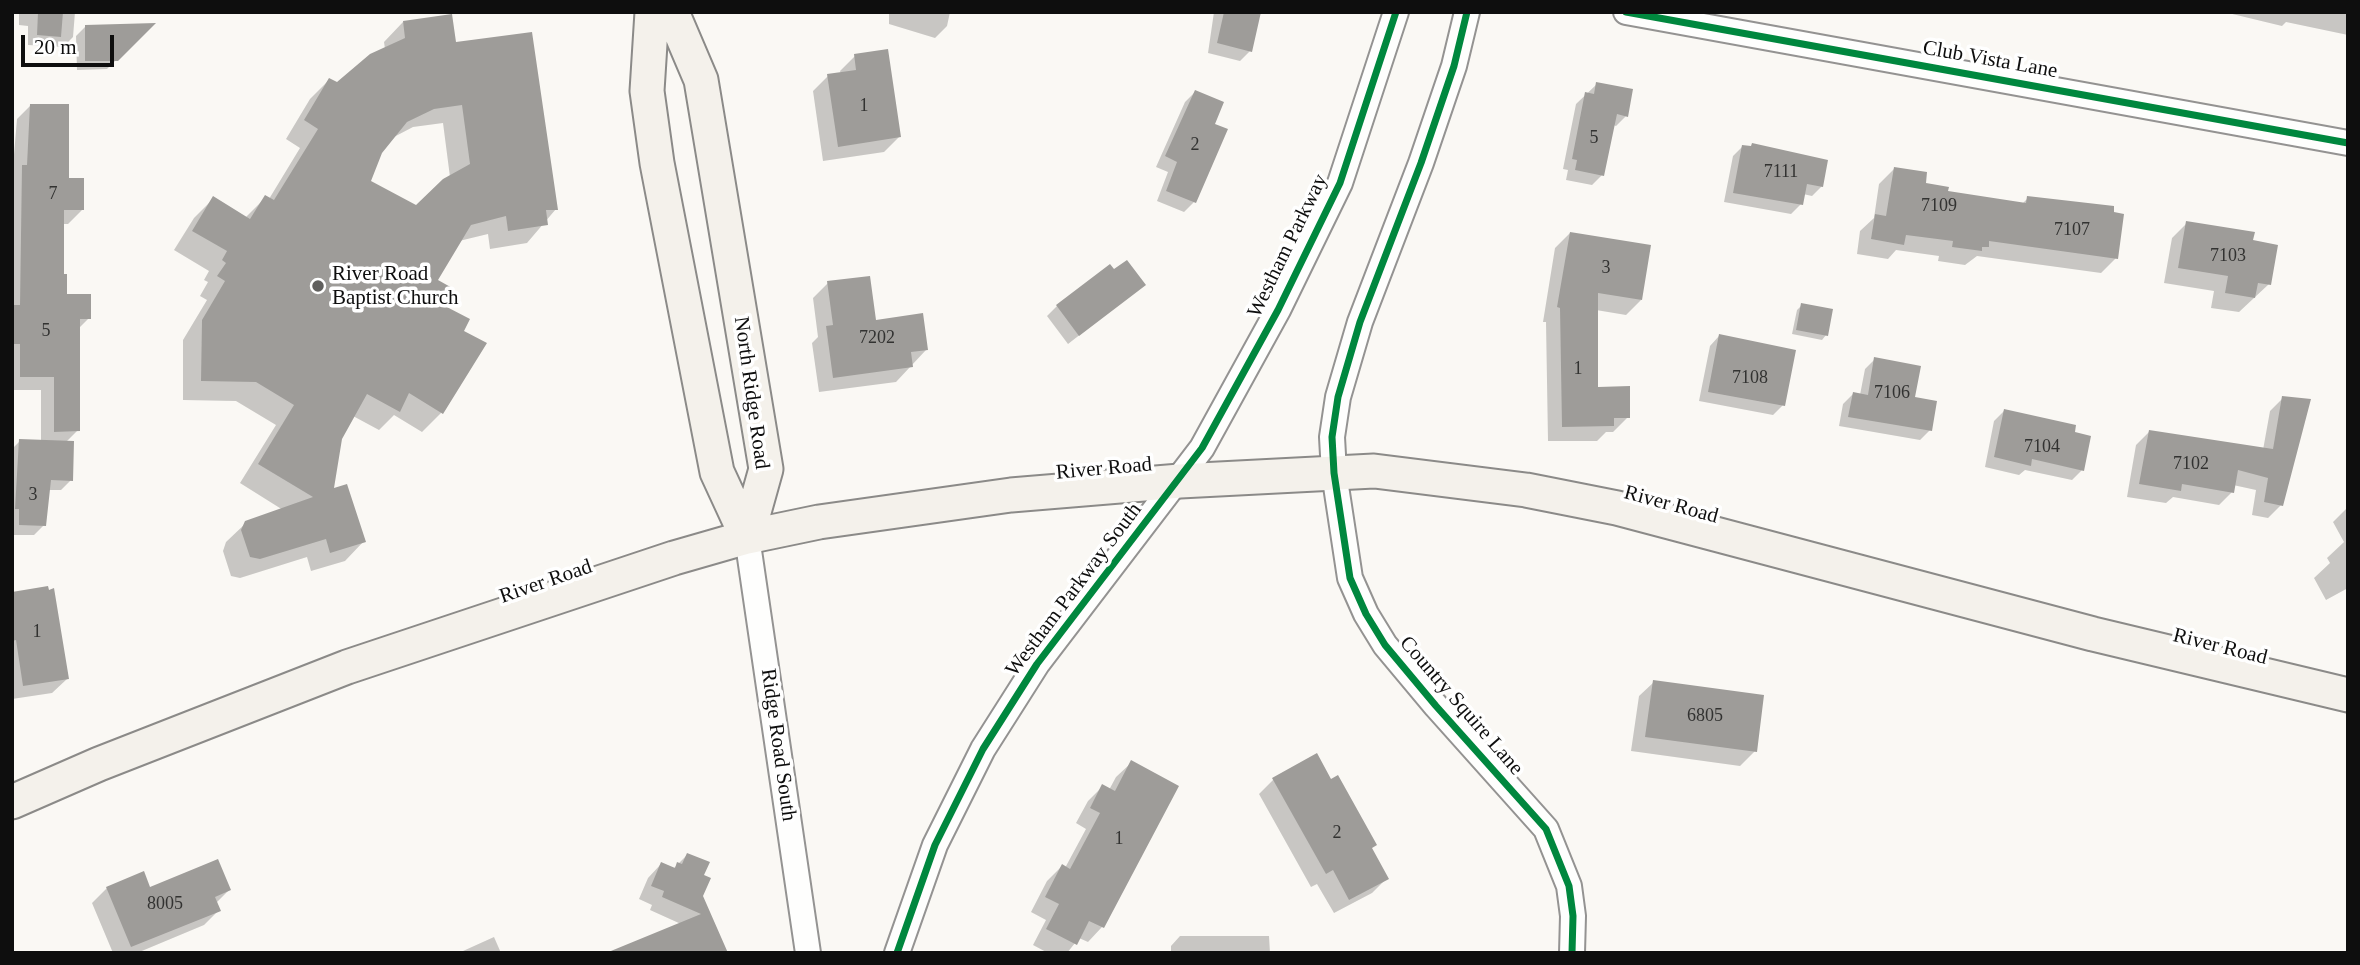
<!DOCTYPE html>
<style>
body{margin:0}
#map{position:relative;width:2360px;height:965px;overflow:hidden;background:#faf8f4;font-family:"Times New Roman",serif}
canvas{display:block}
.frame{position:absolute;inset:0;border:14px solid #0e0e0e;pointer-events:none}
.scale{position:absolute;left:21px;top:35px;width:93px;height:32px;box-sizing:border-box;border:4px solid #0e0e0e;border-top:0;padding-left:9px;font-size:21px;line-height:24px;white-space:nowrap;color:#0e0e0e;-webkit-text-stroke:5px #fff;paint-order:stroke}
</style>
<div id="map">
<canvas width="2360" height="965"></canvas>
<div class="frame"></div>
<div class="scale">20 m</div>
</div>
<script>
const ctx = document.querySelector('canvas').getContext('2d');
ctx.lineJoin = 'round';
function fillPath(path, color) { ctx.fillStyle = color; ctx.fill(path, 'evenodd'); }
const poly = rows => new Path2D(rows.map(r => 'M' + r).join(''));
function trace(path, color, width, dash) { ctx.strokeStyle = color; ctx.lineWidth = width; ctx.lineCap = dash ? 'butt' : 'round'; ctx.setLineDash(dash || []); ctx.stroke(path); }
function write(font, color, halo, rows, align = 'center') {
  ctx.font = font + ' "Times New Roman",serif'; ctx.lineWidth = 7; ctx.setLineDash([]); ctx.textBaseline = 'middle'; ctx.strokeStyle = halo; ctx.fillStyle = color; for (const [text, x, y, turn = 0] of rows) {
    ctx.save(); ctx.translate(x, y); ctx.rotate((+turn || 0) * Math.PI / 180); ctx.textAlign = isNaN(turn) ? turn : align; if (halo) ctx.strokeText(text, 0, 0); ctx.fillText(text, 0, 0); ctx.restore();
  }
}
const shadow = poly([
 [19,12,75,12,73,37,63,47,28,45,28,26,19,25],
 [889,12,950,12,947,26,935,38,889,24],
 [1214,12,1259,12,1250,51,1240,61,1208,53],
 [2224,12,2348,12,2348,35,2286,22,2282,26],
 [403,22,455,44,556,209,527,243,490,249,488,234,459,241,435,281,441,305,462,331,441,413,422,432,394,415,379,430,353,416,340,438,332,490,364,541,345,561,311,571,307,557,240,578,231,576,223,551,226,542,246,523,283,510,240,483,276,425,236,401,183,400,183,340,207,300,200,296,208,282,204,280,209,271,174,250,194,218,213,199,245,218,266,197,269,199,300,148,286,139,310,99,329,80,337,85,385,49,384,42],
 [443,123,450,177,416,207,369,182,380,152,392,138,413,127],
 [151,25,107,69,77,70,76,36,85,27],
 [855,56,899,137,884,152,823,161,813,91,828,76,841,74,840,71],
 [1597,84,1626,116,1616,126,1613,125,1602,175,1592,185,1566,180,1568,170,1563,169,1576,104],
 [1195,92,1213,125,1194,202,1184,212,1157,201,1168,172,1156,167,1185,102],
 [31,105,82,210,68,224,62,224,62,275,66,295,89,318,78,329,78,430,66,442,71,480,61,490,48,490,44,525,34,535,12,535,12,449,20,441,41,442,41,390,12,390,12,178,17,119],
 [1743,146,1822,186,1812,196,1803,194,1801,204,1791,214,1724,202,1733,156],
 [1894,169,1946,193,2022,204,2028,198,2116,258,2101,273,1977,256,1965,265,1938,261,1939,256,1896,250,1888,259,1857,254,1860,231,1874,218,1879,184],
 [2187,223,2251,242,2269,284,2239,312,2211,308,2214,291,2164,283,2172,238],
 [1570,233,1641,300,1626,315,1596,310,1596,389,1628,417,1613,432,1606,432,1597,441,1548,441,1546,322,1543,322,1555,248],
 [828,283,874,322,926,350,896,382,819,392,812,343,818,337,813,298],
 [1144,285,1068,344,1047,316,1057,306],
 [1802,305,1826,335,1822,340,1792,334,1797,310],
 [1719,336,1783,405,1773,415,1699,401,1710,346],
 [1875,359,1913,399,1930,430,1920,440,1839,426,1843,404,1853,394,1860,395,1865,369],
 [2283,398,2281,505,2268,518,2252,515,2256,490,2233,485,2232,492,2219,505,2173,497,2166,503,2127,497,2136,445,2149,432,2263,450,2270,411],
 [2004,411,2073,433,2082,470,2072,480,2025,470,2019,475,1985,467,1994,421],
 [2348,507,2348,588,2326,600,2314,578,2330,563,2327,558,2344,542,2333,522],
 [12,593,67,679,52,693,12,699],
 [1654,682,1755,751,1740,766,1631,751,1639,696],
 [1131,763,1102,927,1088,942,1079,938,1067,953,1048,953,1033,945,1046,920,1031,912,1047,881,1062,866,1065,868,1086,829,1076,823,1088,801,1103,786,1109,790,1116,777],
 [1274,779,1387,878,1372,893,1334,913,1317,884,1311,887,1259,794],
 [687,855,702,876,702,896,719,953,681,924,650,910,652,905,639,899,648,878,661,864,673,869],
 [107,888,149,889,229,890,216,903,219,910,204,925,137,953,113,953,92,903],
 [1180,936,1269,936,1270,953,1171,953,1171,946],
 [494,937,501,953,462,953,463,951]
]);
const building = poly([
 [38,12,63,12,61,37,37,35],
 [1224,12,1261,12,1252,52,1217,43],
 [452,14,456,42,532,32,558,210,546,210,548,225,508,231,506,216,471,225,438,280,454,289,443,305,470,319,464,331,487,343,443,414,409,393,400,412,367,394,342,439,334,488,347,484,366,542,330,553,326,539,260,559,250,557,241,530,245,521,313,497,258,464,294,405,256,382,201,381,202,320,225,281,217,276,226,263,222,260,227,251,192,231,213,196,250,219,265,195,274,200,318,129,304,120,329,78,337,82,370,54,405,38,403,21],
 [462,105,470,164,443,179,416,205,371,181,382,153,407,122,434,109],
 [156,23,118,61,85,61,85,25],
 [888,49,901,137,838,147,827,74,856,70,854,54],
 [1596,82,1633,89,1628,117,1617,114,1604,176,1575,170,1577,160,1572,159,1585,92,1594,94],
 [1195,90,1224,102,1215,124,1228,129,1196,203,1166,191,1177,162,1165,156],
 [30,104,69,104,69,178,84,178,84,210,64,210,64,274,67,274,67,294,91,294,91,319,80,319,80,431,54,432,54,377,20,377,20,344,12,344,12,305,20,305,22,165,27,165],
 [1752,143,1828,160,1823,187,1807,184,1803,205,1733,193,1742,145,1751,146],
 [1894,167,1927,172,1926,183,1949,187,1948,191,2026,203,2027,196,2114,206,2114,212,2124,214,2118,259,1989,241,1989,247,1982,247,1982,251,1952,247,1953,241,1906,235,1904,245,1871,239,1875,214,1886,216],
 [2186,221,2255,232,2253,240,2278,245,2271,285,2258,283,2255,298,2225,293,2228,276,2178,268],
 [1570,232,1651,245,1642,300,1598,293,1598,387,1630,386,1630,418,1614,418,1614,426,1562,427,1560,308,1557,307],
 [1127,260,1146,285,1079,336,1056,305,1110,264,1114,269],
 [870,276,876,320,923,313,928,350,911,352,913,367,833,378,826,326,833,325,827,281],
 [1801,303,1833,309,1828,336,1796,330],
 [1719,334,1796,350,1785,406,1708,392],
 [1874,357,1921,366,1915,397,1937,401,1932,431,1848,417,1853,392,1868,395],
 [2282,396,2311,399,2283,506,2264,502,2268,478,2238,470,2234,493,2182,484,2181,491,2139,484,2149,430,2273,449],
 [2004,409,2076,425,2075,432,2091,436,2084,471,2032,459,2031,466,1994,457],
 [19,439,74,441,73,481,51,480,46,526,19,525,19,509,15,509],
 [48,586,49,590,54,588,69,679,23,686,16,640,12,641,12,592],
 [1653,680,1764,695,1757,752,1645,737],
 [1317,753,1331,779,1338,775,1377,845,1372,848,1389,879,1349,900,1333,870,1326,874,1272,778],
 [1131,760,1179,786,1104,928,1089,921,1077,945,1046,929,1059,904,1045,897,1062,864,1070,869,1100,813,1090,808,1102,784,1115,791],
 [687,853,710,862,704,875,711,878,703,896,728,953,606,953,701,914,662,897,664,891,651,886,661,862,675,868,677,862,682,864],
 [218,859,231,890,215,897,221,911,131,947,106,887,144,871,150,887]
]);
const street = poly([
 [1467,12,1454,66,1421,163,1360,322,1338,397,1332,437,1334,473,1350,578,1366,614,1385,645,1436,706,1546,829,1569,886,1573,916,1572,953],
 [1626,12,2348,143],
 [747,537,808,953],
 [897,953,935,845,983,749,1037,664,1202,448,1278,310,1340,183,1396,12]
]);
const secondary = poly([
 [652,12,647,91,657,163,717,472,747,537],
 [672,12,701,80,766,469,747,537],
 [12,802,99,764,347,667,674,558,747,537,819,522,1011,495,1180,481,1374,471,1526,490,1617,508,2093,634,2348,695]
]);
const cycleway = poly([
 [1467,12,1454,66,1421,163,1360,322,1338,397,1332,437,1334,473,1350,578,1366,614,1385,645,1436,706,1546,829,1569,886,1573,916,1572,953],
 [1626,12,2348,143],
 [897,953,935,845,983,749,1037,664,1202,448,1278,310,1340,183,1396,12]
]);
const markers = [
 [318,286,7,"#61605e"]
];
const numberNames = [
 ["1",864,106],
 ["5",1594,138],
 ["2",1195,145],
 ["7111",1781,172],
 ["7",53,194],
 ["7109",1939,206],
 ["7107",2072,230],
 ["7103",2228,256],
 ["3",1606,268],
 ["5",46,331],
 ["7202",877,338],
 ["1",1578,369],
 ["7108",1750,378],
 ["7106",1892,393],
 ["7104",2042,447],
 ["7102",2191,464],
 ["3",33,495],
 ["1",37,632],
 ["6805",1705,716],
 ["2",1337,833],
 ["1",1119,839],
 ["8005",165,904]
];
const streetNames = [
 ["Club Vista Lane",1990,60,10],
 ["Westham Parkway",1288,246,-64],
 ["North Ridge Road",751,393,82],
 ["River Road",1104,469,-5],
 ["River Road",1671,505,15],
 ["River Road",546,582,-19],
 ["Westham Parkway South",1074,590,-53],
 ["River Road",2220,647,14],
 ["Country Squire Lane",1461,706,49],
 ["Ridge Road South",778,745,82]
];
const poiNames = [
 ["River Road",332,274],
 ["Baptist Church",332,298]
];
fillPath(shadow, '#0003');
fillPath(building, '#9e9c99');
trace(street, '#949392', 28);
trace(secondary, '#8b8a88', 37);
trace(street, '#fefefd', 24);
trace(secondary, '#f4f1eb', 33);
trace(cycleway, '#00873e', 7);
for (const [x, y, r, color] of markers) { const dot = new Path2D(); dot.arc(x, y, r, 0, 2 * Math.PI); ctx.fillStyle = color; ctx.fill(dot); trace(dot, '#fff', 2.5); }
write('18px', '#323231', null, numberNames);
write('21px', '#0e0e0e', '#fff', streetNames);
write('21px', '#0e0e0e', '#fff', poiNames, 'left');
</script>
